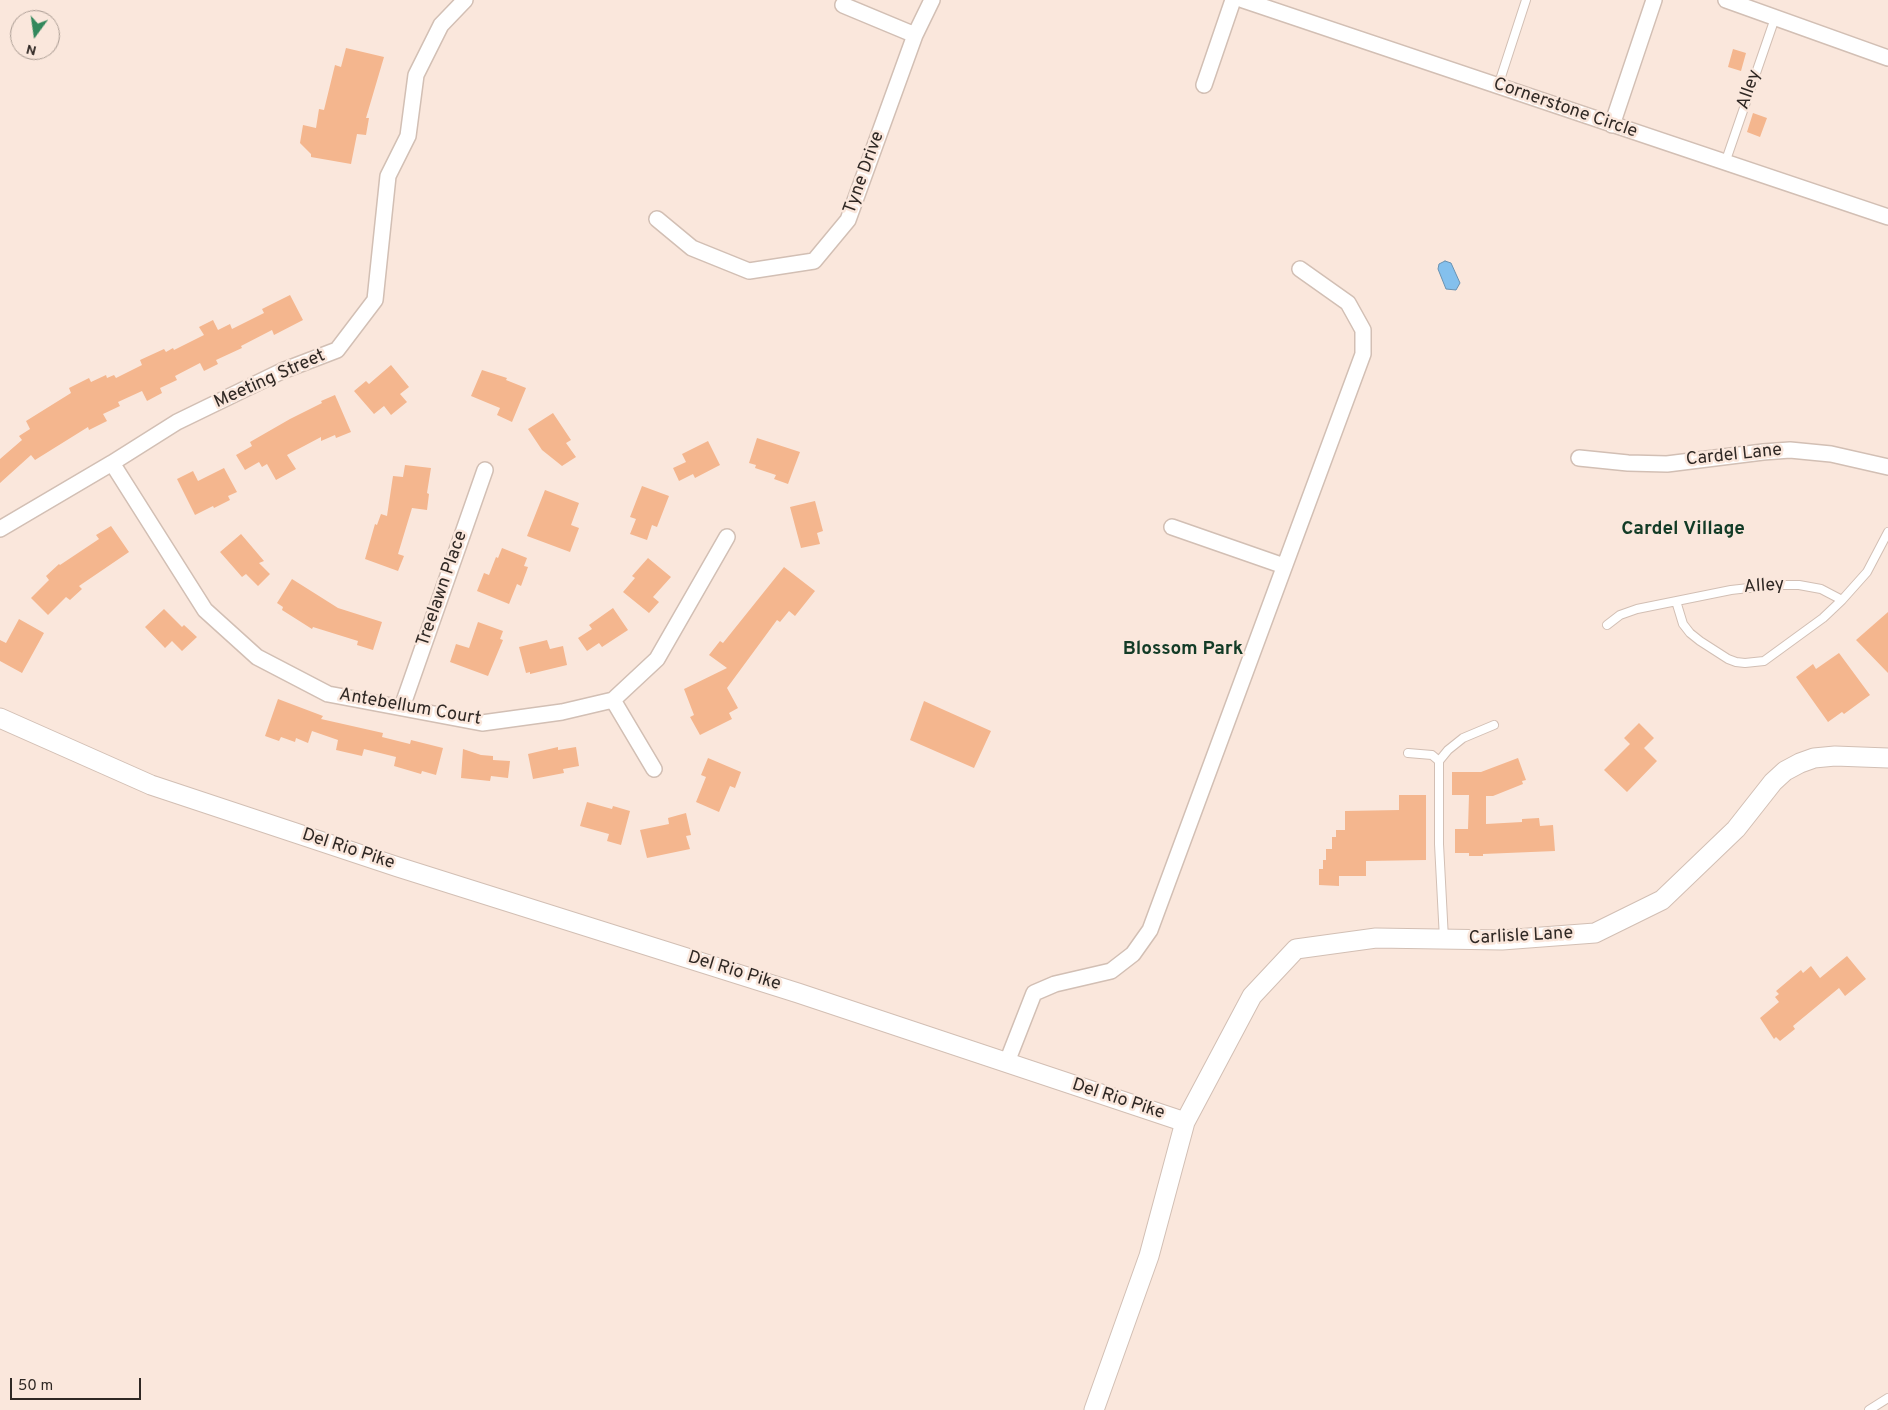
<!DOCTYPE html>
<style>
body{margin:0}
#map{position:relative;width:1888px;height:1410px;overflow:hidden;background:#fae7dc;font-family:Overpass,sans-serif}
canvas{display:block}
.north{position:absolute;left:10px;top:10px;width:50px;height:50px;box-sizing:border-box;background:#fae7dc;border:1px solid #a99b92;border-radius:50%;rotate:194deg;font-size:14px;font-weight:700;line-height:20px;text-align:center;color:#2f2824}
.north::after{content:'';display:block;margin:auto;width:18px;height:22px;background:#32885c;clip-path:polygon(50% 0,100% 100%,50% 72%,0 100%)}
.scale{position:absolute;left:10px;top:1378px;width:131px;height:22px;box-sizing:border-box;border:2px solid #2f2824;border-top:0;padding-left:6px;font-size:15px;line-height:18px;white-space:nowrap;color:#2f2824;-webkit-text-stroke:4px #fae7dc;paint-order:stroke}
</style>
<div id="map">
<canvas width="1888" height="1410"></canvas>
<div class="north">N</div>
<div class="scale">50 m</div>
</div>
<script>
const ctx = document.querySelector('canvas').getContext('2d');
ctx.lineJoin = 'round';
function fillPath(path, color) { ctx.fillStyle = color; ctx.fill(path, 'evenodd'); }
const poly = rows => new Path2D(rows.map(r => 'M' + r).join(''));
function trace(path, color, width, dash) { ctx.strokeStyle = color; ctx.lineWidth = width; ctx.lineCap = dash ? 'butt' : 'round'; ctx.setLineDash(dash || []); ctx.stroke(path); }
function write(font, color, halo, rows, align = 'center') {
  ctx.font = font + ' Overpass,sans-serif'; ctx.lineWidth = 5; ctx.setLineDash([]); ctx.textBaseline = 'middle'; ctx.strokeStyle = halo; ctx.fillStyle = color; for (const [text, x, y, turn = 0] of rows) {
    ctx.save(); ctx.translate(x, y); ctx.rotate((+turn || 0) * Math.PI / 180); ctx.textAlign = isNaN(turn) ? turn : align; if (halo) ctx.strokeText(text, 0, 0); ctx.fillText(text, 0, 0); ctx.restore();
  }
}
const water = poly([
 [1445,261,1451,263,1460,283,1456,290,1446,289,1438,269,1439,264,1445,261]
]);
const building = poly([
 [346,48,384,57,366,118,369,118,366,135,357,134,351,164,311,157,311,154,300,143,303,125,316,128,319,109,324,110,335,65,341,67],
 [1733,49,1746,53,1741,71,1728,67],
 [1753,113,1767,118,1760,137,1747,132],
 [290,295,303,320,274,335,272,330,241,346,242,348,216,360,218,364,204,371,200,363,175,376,177,380,160,388,162,393,147,401,142,391,118,402,120,406,103,414,107,421,89,430,88,427,35,460,31,455,0,483,0,459,22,440,19,436,30,429,26,421,71,393,69,388,89,378,91,382,106,375,107,378,114,375,116,378,142,365,140,360,164,349,166,352,173,348,174,350,204,335,199,327,213,320,218,330,230,324,232,329,264,313,262,309],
 [391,365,409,387,400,394,407,402,391,415,384,406,374,414,354,391,366,381,369,384],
 [482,370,507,378,506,380,526,388,512,422,497,415,500,408,471,396],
 [335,395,351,432,336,438,335,435,321,441,321,437,287,455,296,469,276,480,267,464,262,467,259,462,245,470,236,455,252,446,250,442,290,419,322,403,321,401],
 [553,413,571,440,566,443,576,457,562,466,542,450,528,429],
 [757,438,800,452,788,484,774,479,776,475,755,468,756,465,749,463],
 [708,441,720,465,695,478,693,474,679,481,673,468,686,462,682,454],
 [405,465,431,468,427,493,429,494,427,510,412,508,398,554,404,556,398,571,365,559,375,524,377,525,381,514,387,516,393,476,403,477],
 [224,468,237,492,228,496,230,500,214,508,213,506,195,515,177,479,193,471,198,481],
 [642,486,669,496,657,527,652,525,647,540,630,534,636,519,630,517],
 [545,490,579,503,571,525,579,528,570,552,527,536],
 [815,501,823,531,817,533,820,544,801,548,790,507],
 [111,526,129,552,79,586,82,589,70,600,66,597,48,615,31,598,49,580,46,576,59,564,60,565,99,539,96,535],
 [241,534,264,561,259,563,270,574,258,586,246,574,242,577,220,552],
 [502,548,527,558,524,566,528,567,521,586,517,584,509,604,477,591,484,573,489,575,496,557,498,558],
 [648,558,671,577,653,597,659,602,649,613,623,592,635,578,632,576],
 [784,567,815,591,795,616,789,611,780,622,777,620,727,688,738,708,729,713,732,719,700,735,690,717,694,715,684,689,727,668,709,655,720,641,723,643],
 [292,579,338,608,382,622,373,650,357,645,358,641,313,627,312,629,282,610,283,607,277,603],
 [613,608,628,630,602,647,599,643,587,651,578,638,592,629,589,625],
 [164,609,182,627,184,625,197,637,182,651,172,641,165,648,145,627],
 [1888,612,1888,673,1856,640],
 [19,619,44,633,22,673,0,661,0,640,6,643],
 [478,622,503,631,500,639,503,640,488,676,450,662,456,644,469,648],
 [547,640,550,649,563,646,567,665,530,674,530,672,526,673,519,647],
 [1839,653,1870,695,1844,714,1842,712,1828,722,1796,677,1813,664,1816,669],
 [278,699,323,716,321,719,383,733,382,737,410,744,411,740,443,748,436,775,422,771,421,774,394,766,396,757,364,749,362,756,336,750,338,740,312,731,308,743,296,738,295,742,281,737,279,741,265,736],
 [924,701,991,731,974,768,910,740],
 [1639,723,1654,738,1644,748,1657,761,1627,792,1604,770,1630,744,1624,738],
 [558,747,558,750,576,747,579,766,563,769,564,773,533,779,528,754],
 [463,749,481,755,493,756,493,760,510,761,508,778,491,776,490,781,461,778],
 [708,758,741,772,735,788,730,786,719,812,696,802,706,777,701,775],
 [1518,758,1526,780,1522,781,1523,784,1493,796,1486,796,1486,824,1522,822,1522,819,1539,818,1540,826,1553,825,1555,851,1483,854,1483,856,1469,856,1469,853,1455,853,1455,829,1468,829,1469,795,1452,795,1452,772,1481,772],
 [1399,795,1426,795,1426,860,1366,861,1366,876,1339,876,1339,886,1319,885,1319,869,1323,869,1323,860,1326,860,1326,849,1332,849,1332,837,1336,837,1336,830,1345,830,1345,811,1399,810],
 [587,802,612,809,613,806,630,811,621,845,607,841,609,834,580,826],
 [686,813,691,835,686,836,690,849,647,858,640,830,669,824,668,818],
 [1847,956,1866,979,1845,996,1839,988,1793,1026,1795,1029,1780,1041,1776,1037,1774,1039,1760,1018,1779,1002,1775,997,1779,994,1776,991,1801,970,1803,973,1811,966,1820,978]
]);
const service = poly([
 [1498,86,1526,0],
 [1725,163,1775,18],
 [1676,601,1683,624,1690,633,1700,641,1728,659,1736,662,1745,663,1764,661,1823,618,1842,600,1867,572,1888,532],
 [1607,625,1620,615,1637,609,1731,590,1775,585,1799,585,1821,589,1842,600],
 [1408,753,1432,755,1439,761,1439,844,1444,939],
 [1439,761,1448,750,1463,738,1494,725],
 [1869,1410,1888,1398]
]);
const minor = poly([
 [1243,0,1888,217],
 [1726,0,1888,58],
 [843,5,915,35],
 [1204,85,1233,0],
 [1612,125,1654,0],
 [657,219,692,248,749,271,814,261,848,220,915,35,932,0],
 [1579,458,1628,463,1667,464,1763,452,1790,450,1831,454,1888,467],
 [112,463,205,610,257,657,328,694,482,723,562,712,613,700,657,659,727,537],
 [1172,527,1284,566],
 [0,529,112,463,177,422,282,371,337,350,375,300,388,176,408,136,416,75,441,25,465,0],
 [613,700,654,769],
 [402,707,485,470],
 [1007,1062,1034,993,1055,984,1111,971,1133,954,1150,930,1363,354,1363,330,1348,303,1300,269]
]);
const tertiary = poly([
 [0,718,151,785,398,867,798,993,1185,1122],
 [1094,1410,1149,1256,1185,1122,1252,996,1296,949,1376,938,1502,940,1595,933,1662,900,1736,829,1773,782,1785,771,1800,763,1814,758,1835,756,1888,758]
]);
const streetNames = [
 ["Alley",1750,90,-71],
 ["Cornerstone Circle",1565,109,19],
 ["Tyne Drive",865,173,-70],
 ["Meeting Street",270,380,-24],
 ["Cardel Lane",1734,456,-6],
 ["Alley",1764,587,-4],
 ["Treelawn Place",443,589,-71],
 ["Antebellum Court",410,708,10],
 ["Del Rio Pike",348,850,18],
 ["Carlisle Lane",1521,937,-3],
 ["Del Rio Pike",734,972,17],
 ["Del Rio Pike",1118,1100,18]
];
const neighbourhoodNames = [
 ["Cardel Village",1683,530],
 ["Blossom Park",1183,650]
];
fillPath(water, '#84c0ed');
trace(water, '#6a92b1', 1);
fillPath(building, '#f4b68e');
trace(service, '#d2bfb4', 10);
trace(minor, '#d2bfb4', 18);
trace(tertiary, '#d2bfb4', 21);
trace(service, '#fff', 8);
trace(minor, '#fff', 15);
trace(tertiary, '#fff', 19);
write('18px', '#2f2824', '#fae7dc', streetNames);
write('bold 19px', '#123b26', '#fae7dc', neighbourhoodNames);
</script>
